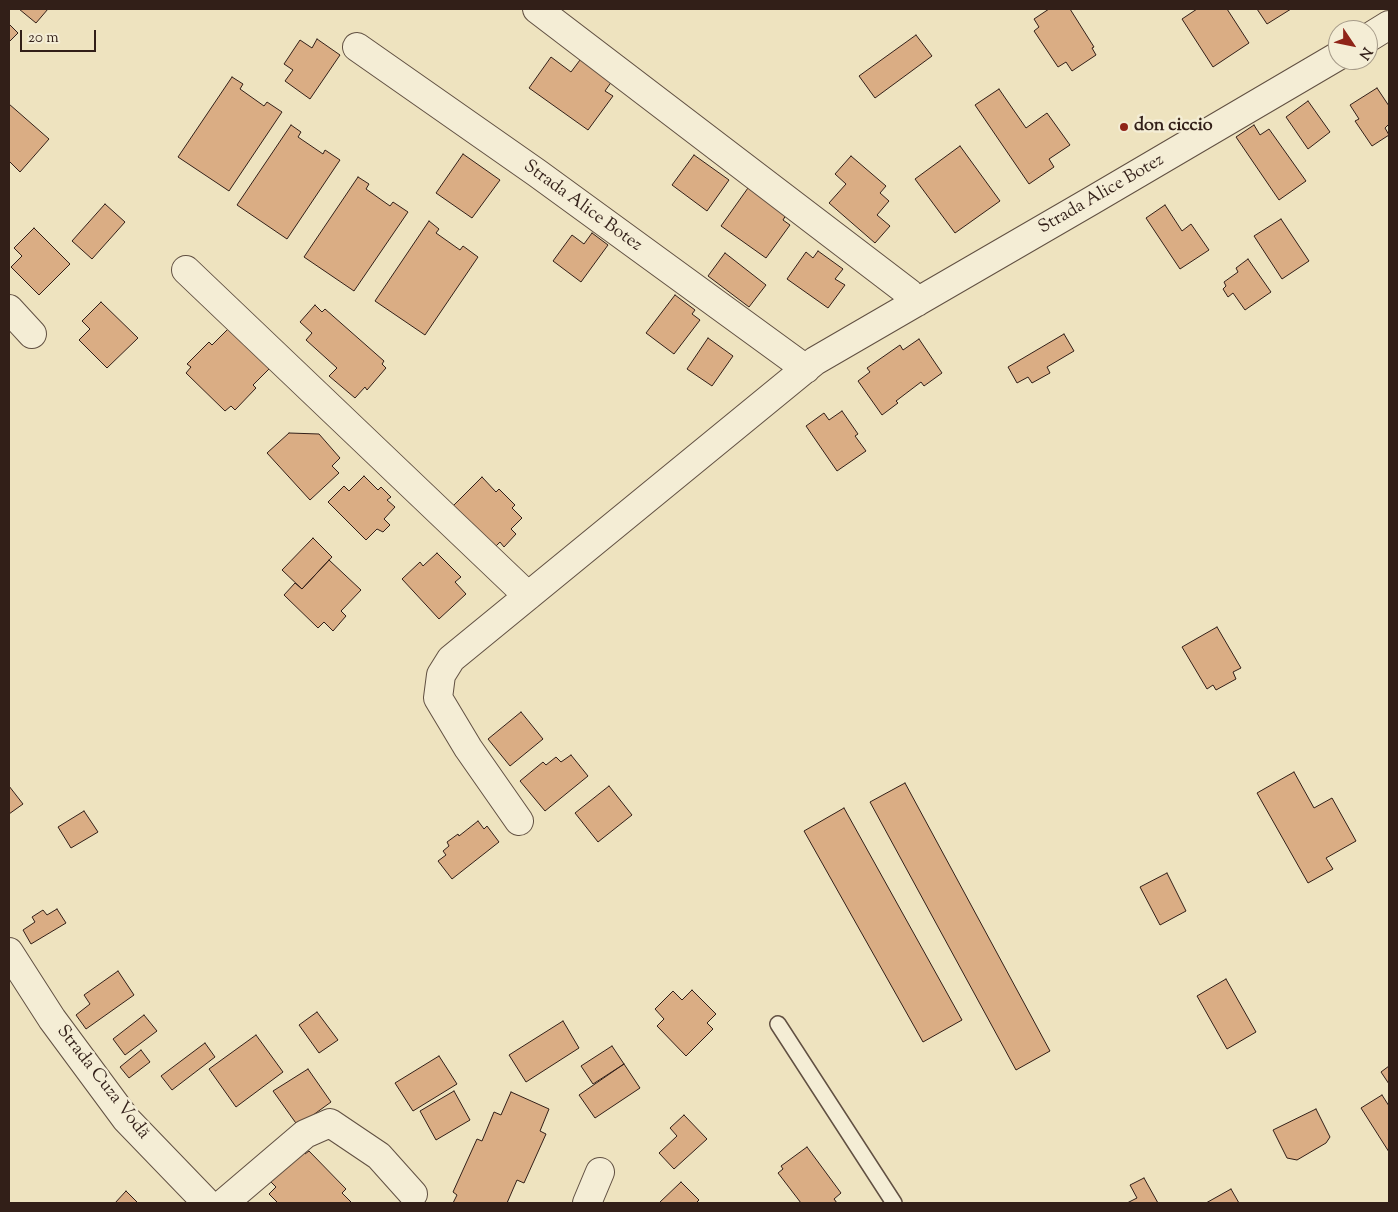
<!DOCTYPE html>
<meta charset="utf-8">
<style>
body{margin:0}
#map{position:relative;width:1398px;height:1212px;overflow:hidden;background:#eee3bf;font-family:"Sorts Mill Goudy",serif}
canvas{display:block}
.frame{position:absolute;inset:0;border:10px solid #321f18;pointer-events:none}
.north{position:absolute;left:1328px;top:20px;width:50px;height:50px;box-sizing:border-box;background:#f4edd5;border:1px solid #a69b89;border-radius:50%;rotate:124deg;font-size:14px;font-weight:700;line-height:20px;text-align:center;color:#321f18}
.north::after{content:'';display:block;margin:auto;width:18px;height:22px;background:#8f2418;clip-path:polygon(50% 0,100% 100%,50% 72%,0 100%)}
.scale{position:absolute;left:20px;top:30px;width:76px;height:22px;box-sizing:border-box;border:2px solid #321f18;border-top:0;padding-left:6px;font-size:15px;line-height:18px;white-space:nowrap;color:#321f18;-webkit-text-stroke:4px #f4edd5;paint-order:stroke}
</style>
<div id="map">
<canvas width="1398" height="1212"></canvas>
<div class="frame"></div>
<div class="north">N</div>
<div class="scale">20 m</div>
</div>
<script>
const ctx = document.querySelector('canvas').getContext('2d');
ctx.lineJoin = 'round';
function fillPath(path, color) { ctx.fillStyle = color; ctx.fill(path, 'evenodd'); }
const poly = rows => new Path2D(rows.map(r => 'M' + r).join(''));
function trace(path, color, width, dash) { ctx.strokeStyle = color; ctx.lineWidth = width; ctx.lineCap = dash ? 'butt' : 'round'; ctx.setLineDash(dash || []); ctx.stroke(path); }
function write(font, color, halo, rows, align = 'center') {
  ctx.font = font + ' "Sorts Mill Goudy",serif'; ctx.lineWidth = 5; ctx.setLineDash([]); ctx.textBaseline = 'middle'; ctx.strokeStyle = halo; ctx.fillStyle = color; for (const [text, x, y, turn = 0] of rows) {
    ctx.save(); ctx.translate(x, y); ctx.rotate((+turn || 0) * Math.PI / 180); ctx.textAlign = isNaN(turn) ? turn : align; if (halo) ctx.strokeText(text, 0, 0); ctx.fillText(text, 0, 0); ctx.restore();
  }
}
const building = poly([
 [19,9,48,9,36,23,19,9],
 [1049,9,1070,9,1094,47,1092,48,1096,55,1072,71,1066,62,1058,67,1034,31,1039,27,1034,19,1049,9],
 [1197,9,1227,9,1249,43,1213,67,1182,19,1197,9],
 [1257,9,1291,9,1267,24,1257,9],
 [9,24,18,33,9,42,9,24],
 [916,35,932,56,875,98,859,76,916,35],
 [317,39,340,55,310,99,285,81,293,70,284,64,300,40,312,48,317,39],
 [586,52,617,74,605,91,613,96,588,130,529,88,551,57,571,72,586,52],
 [232,77,243,84,240,89,264,106,267,102,282,112,229,191,178,157,232,77],
 [1377,88,1389,106,1389,124,1385,128,1389,135,1372,146,1355,121,1359,119,1350,105,1377,88],
 [999,89,1026,128,1047,113,1070,145,1049,159,1054,167,1029,184,975,105,999,89],
 [1308,101,1330,132,1308,149,1286,117,1308,101],
 [9,104,49,139,20,172,9,161,9,104],
 [291,125,301,132,298,137,323,154,325,150,340,160,287,239,237,205,291,125],
 [1254,125,1260,135,1269,129,1306,181,1279,200,1236,137,1254,125],
 [960,146,1000,201,955,233,915,179,960,146],
 [463,154,500,180,472,218,436,193,463,154],
 [694,155,729,180,707,211,672,185,694,155],
 [851,156,886,186,880,193,889,201,877,215,890,226,875,243,829,203,846,184,835,174,851,156],
 [358,177,369,184,366,189,390,206,393,202,408,212,354,291,304,257,358,177],
 [748,188,786,215,783,220,790,225,766,258,721,226,748,188],
 [105,204,125,222,92,259,72,241,105,204],
 [1165,205,1182,231,1191,224,1209,250,1180,269,1146,218,1165,205],
 [1281,219,1309,261,1282,279,1254,236,1281,219],
 [429,221,439,229,436,233,460,250,463,246,478,257,425,335,375,301,429,221],
 [34,228,70,264,39,295,11,267,22,256,14,248,34,228],
 [592,233,608,245,581,282,553,261,572,235,584,244,592,233],
 [818,251,843,269,835,279,845,285,828,308,787,279,806,252,813,258,818,251],
 [725,253,766,285,749,307,708,276,725,253],
 [1248,259,1271,292,1245,310,1233,293,1228,297,1223,289,1226,286,1224,282,1238,272,1236,268,1248,259],
 [675,295,695,310,692,314,700,320,674,354,646,333,675,295],
 [101,302,138,338,107,368,79,340,90,329,82,321,101,302],
 [315,305,322,312,325,309,384,361,382,364,386,368,367,390,365,387,355,398,329,376,337,368,306,340,312,333,300,322,315,305],
 [232,325,273,365,253,385,256,388,235,410,231,406,225,411,186,373,191,367,187,364,209,342,212,345,232,325],
 [1064,334,1074,351,1047,367,1050,373,1032,383,1028,377,1017,383,1008,367,1064,334],
 [708,338,733,356,712,386,687,369,708,338],
 [919,339,942,373,924,386,921,382,896,401,898,403,882,415,858,381,870,372,867,368,900,345,903,350,919,339],
 [842,411,858,434,855,436,866,451,837,471,806,426,824,413,829,420,842,411],
 [289,433,319,434,340,458,332,466,339,473,310,500,267,453,289,433],
 [364,476,378,490,381,487,391,497,387,500,395,507,384,519,390,525,383,532,377,529,366,540,328,502,344,486,349,491,364,476],
 [482,477,496,492,499,489,515,505,512,508,522,518,511,529,516,534,504,547,500,542,493,549,452,507,482,477],
 [313,538,332,557,302,589,282,570,313,538],
 [437,553,461,577,455,582,466,594,439,619,402,579,420,562,423,566,437,553],
 [329,560,361,590,341,611,346,616,333,631,324,622,318,628,284,595,295,583,302,589,329,560],
 [1217,627,1241,668,1233,672,1236,679,1216,690,1213,685,1207,689,1182,647,1217,627],
 [521,712,543,739,510,766,488,739,521,712],
 [571,755,588,776,545,811,520,781,543,762,546,765,556,757,561,762,571,755],
 [1294,772,1314,808,1332,798,1356,841,1326,858,1333,869,1308,883,1257,793,1294,772],
 [905,783,1050,1051,1016,1070,870,802,905,783],
 [9,786,23,804,9,814,9,786],
 [609,786,632,815,598,842,575,813,609,786],
 [844,808,962,1020,923,1042,804,831,844,808],
 [84,811,98,832,71,848,58,827,84,811],
 [478,821,484,829,487,826,499,842,452,879,438,861,446,855,443,851,449,846,447,842,458,834,459,836,478,821],
 [1167,873,1186,911,1160,925,1140,887,1167,873],
 [57,909,66,923,31,944,23,930,35,922,32,917,43,910,47,915,57,909],
 [118,971,134,995,86,1029,76,1015,90,1004,84,995,118,971],
 [1226,979,1256,1032,1227,1049,1197,996,1226,979],
 [692,990,716,1014,707,1023,713,1029,686,1056,657,1026,664,1019,655,1009,673,991,682,1000,692,990],
 [317,1012,338,1040,319,1053,299,1025,317,1012],
 [144,1015,157,1031,125,1055,113,1039,144,1015],
 [563,1021,579,1048,526,1082,509,1055,563,1021],
 [256,1035,283,1072,236,1107,209,1069,256,1035],
 [205,1043,215,1057,172,1090,161,1076,205,1043],
 [612,1046,624,1064,593,1084,581,1066,612,1046],
 [141,1050,150,1062,129,1078,120,1067,141,1050],
 [439,1056,457,1084,413,1111,395,1083,439,1056],
 [624,1064,640,1088,595,1118,579,1095,624,1064],
 [1389,1066,1389,1084,1381,1072,1389,1066],
 [308,1069,331,1102,298,1126,273,1091,308,1069],
 [454,1091,470,1120,436,1140,420,1111,454,1091],
 [511,1092,549,1109,540,1131,546,1134,524,1183,517,1180,507,1203,453,1203,457,1195,453,1192,477,1139,482,1141,494,1112,501,1115,511,1092],
 [1382,1095,1389,1106,1389,1152,1361,1108,1382,1095],
 [1316,1109,1330,1137,1326,1143,1297,1160,1287,1158,1273,1130,1316,1109],
 [684,1115,707,1139,674,1169,659,1153,677,1136,670,1128,684,1115],
 [807,1147,841,1193,834,1199,837,1203,801,1203,778,1173,783,1169,781,1166,807,1147],
 [300,1148,305,1154,309,1151,346,1189,342,1193,352,1203,278,1203,269,1194,276,1187,269,1180,300,1148],
 [1144,1178,1158,1203,1127,1203,1137,1198,1130,1185,1144,1178],
 [681,1182,699,1200,696,1203,659,1203,681,1182],
 [1231,1189,1239,1203,1206,1203,1231,1189],
 [126,1191,138,1203,115,1203,126,1191]
]);
const service = poly([
 [778,1024,894,1203]
]);
const minor = poly([
 [537,9,909,293,917,302],
 [1368,38,1389,25],
 [357,47,537,173,806,369],
 [186,270,528,596],
 [9,309,32,334],
 [519,821,468,748,438,698,441,675,451,659,815,361,1091,201,1338,56],
 [224,1203,305,1134,330,1123,379,1156,413,1194],
 [587,1203,600,1172]
]);
const tertiary = poly([
 [9,952,52,1019,126,1119,207,1203]
]);
const markers = [
 [1124,127,5,"#8f2418"]
];
const poiNames = [
 ["don ciccio",1134,127]
];
const streetNames = [
 ["Strada Alice Botez",1102,195,-30],
 ["Strada Alice Botez",582,207,36],
 ["Strada Cuza Vodă",102,1083,52]
];
fillPath(building, '#daad84');
trace(building, '#321f18', 1);
trace(service, '#615042', 18);
trace(minor, '#615042', 30);
trace(tertiary, '#615042', 30);
trace(service, '#f4edd5', 15);
trace(minor, '#f4edd5', 28);
trace(tertiary, '#f4edd5', 28);
for (const [x, y, r, color] of markers) { const dot = new Path2D(); dot.arc(x, y, r, 0, 2 * Math.PI); ctx.fillStyle = color; ctx.fill(dot); trace(dot, '#f4edd5', 2); }
write('bold 18px', '#321f18', '#f4edd5', poiNames, 'left');
write('18px', '#321f18', '#f4edd5', streetNames);
</script>
